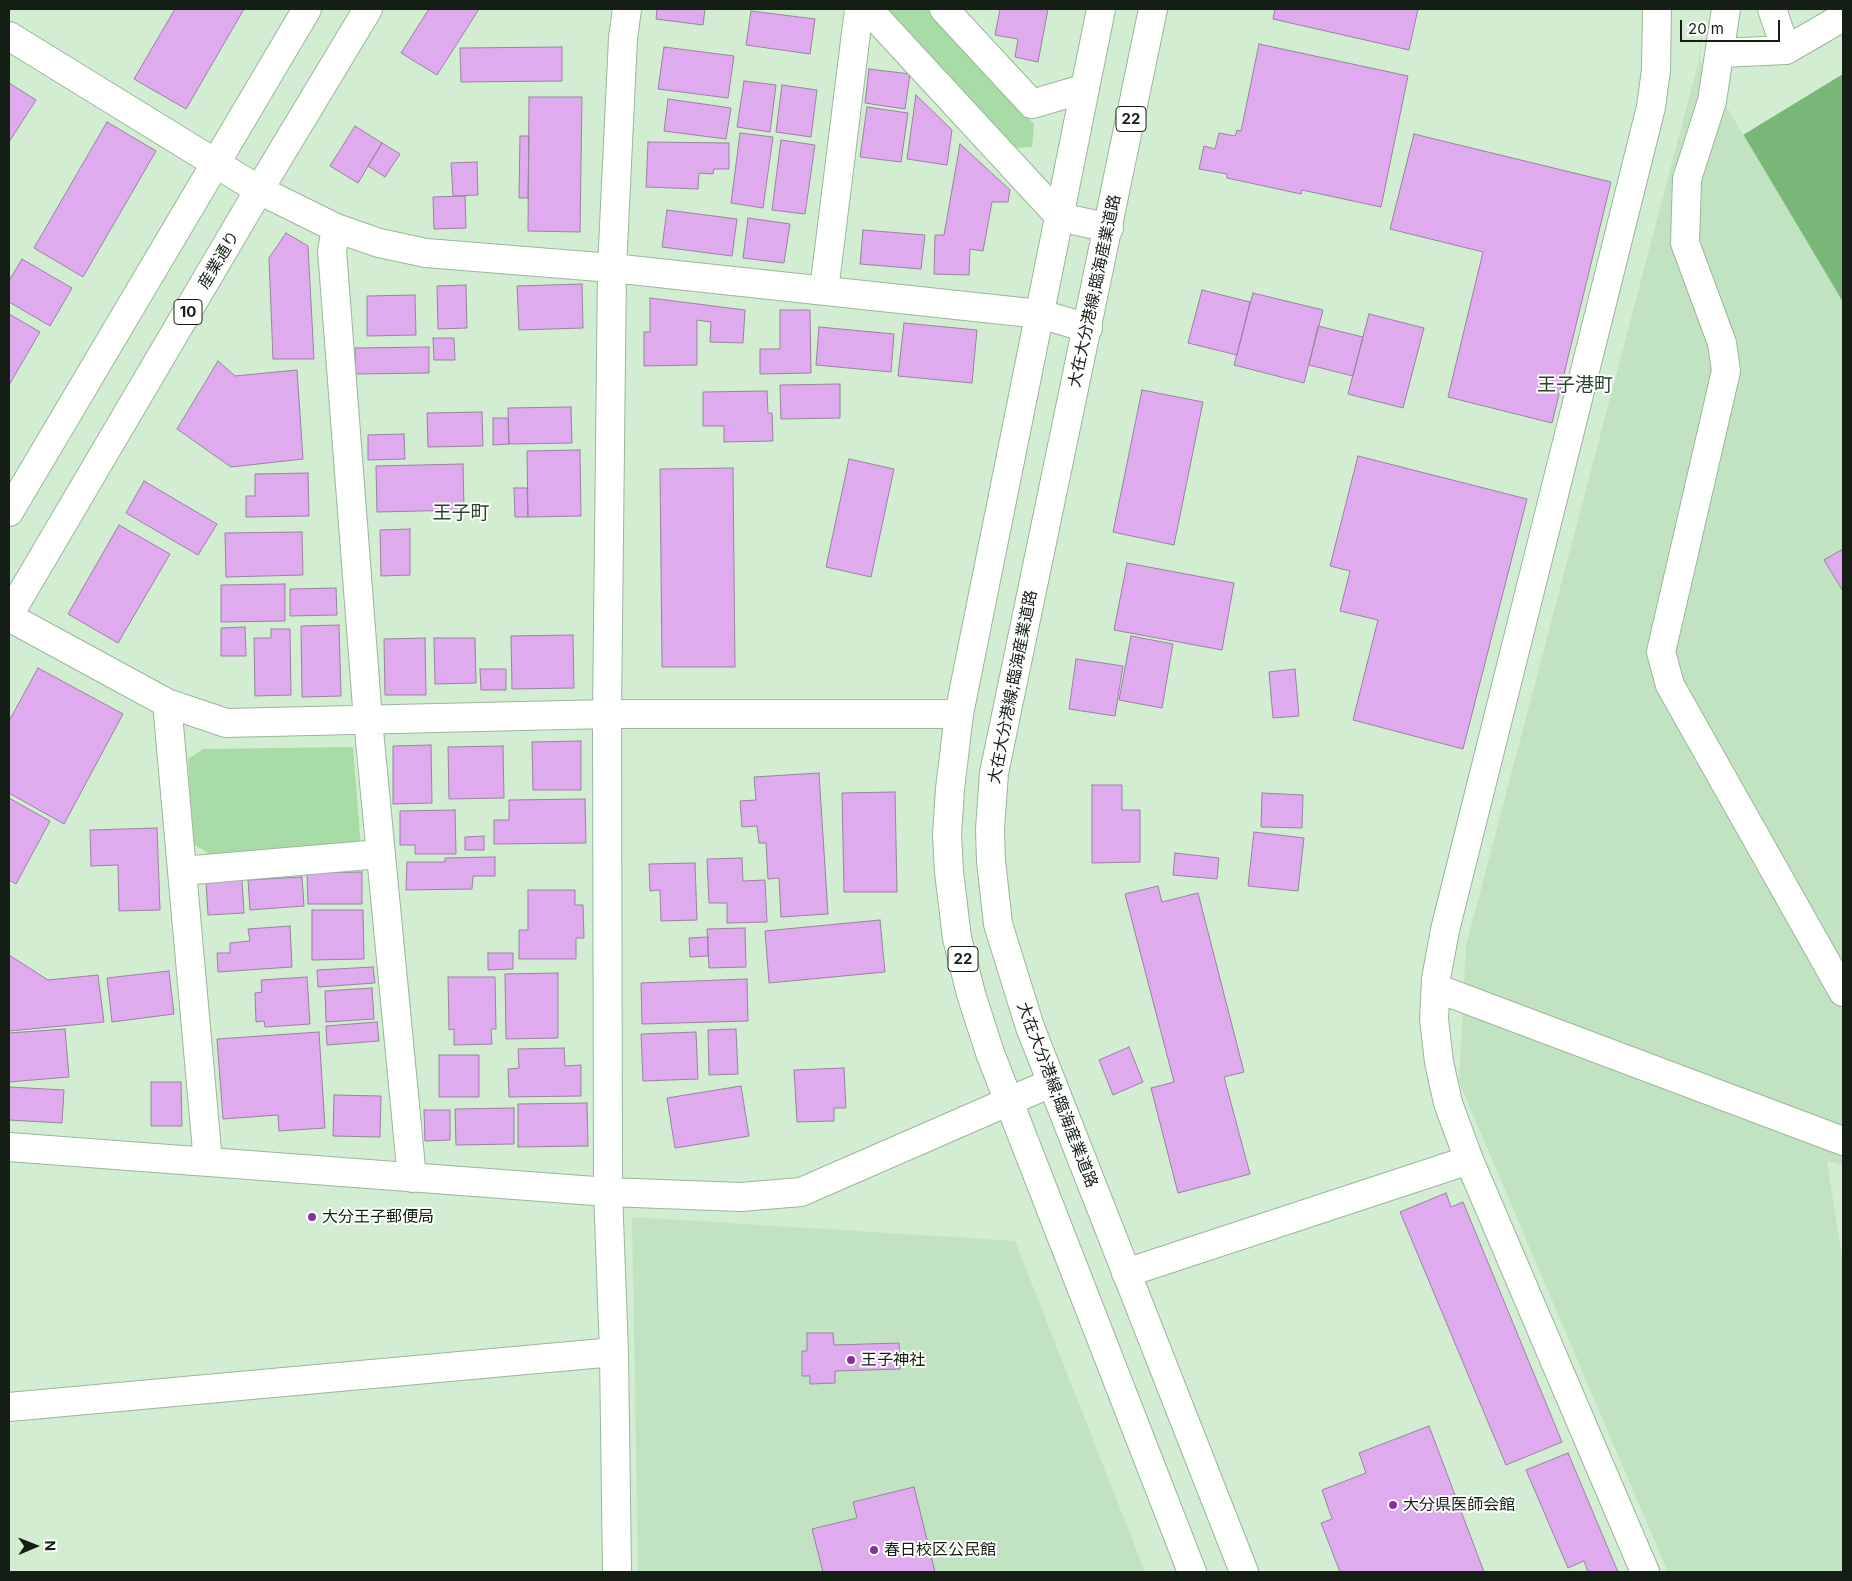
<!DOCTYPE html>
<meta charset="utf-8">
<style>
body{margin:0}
#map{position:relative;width:1852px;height:1581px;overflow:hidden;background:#d2edd1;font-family:Inter,sans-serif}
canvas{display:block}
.frame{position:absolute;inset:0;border:10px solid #141e14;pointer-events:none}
.north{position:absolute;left:10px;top:1521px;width:50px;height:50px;-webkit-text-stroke:4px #fff;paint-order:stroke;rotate:89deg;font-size:14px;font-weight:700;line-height:20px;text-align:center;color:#141e14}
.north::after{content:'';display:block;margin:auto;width:18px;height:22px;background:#141e14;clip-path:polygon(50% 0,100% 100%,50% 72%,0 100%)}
.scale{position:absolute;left:1680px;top:20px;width:100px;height:22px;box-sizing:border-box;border:2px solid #141e14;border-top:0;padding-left:6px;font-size:15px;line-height:18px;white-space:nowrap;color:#141e14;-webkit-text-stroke:4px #fff;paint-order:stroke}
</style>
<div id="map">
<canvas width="1852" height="1581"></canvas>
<div class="frame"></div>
<div class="north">N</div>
<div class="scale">20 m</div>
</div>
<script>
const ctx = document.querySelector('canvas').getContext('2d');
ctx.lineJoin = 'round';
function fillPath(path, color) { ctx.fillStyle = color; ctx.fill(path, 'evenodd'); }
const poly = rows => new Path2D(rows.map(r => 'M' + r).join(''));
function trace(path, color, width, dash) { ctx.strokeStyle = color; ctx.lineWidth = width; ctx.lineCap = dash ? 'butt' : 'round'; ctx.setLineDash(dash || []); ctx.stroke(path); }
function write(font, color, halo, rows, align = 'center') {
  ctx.font = font + ' Inter,"Noto Sans JP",sans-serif'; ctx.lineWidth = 4; ctx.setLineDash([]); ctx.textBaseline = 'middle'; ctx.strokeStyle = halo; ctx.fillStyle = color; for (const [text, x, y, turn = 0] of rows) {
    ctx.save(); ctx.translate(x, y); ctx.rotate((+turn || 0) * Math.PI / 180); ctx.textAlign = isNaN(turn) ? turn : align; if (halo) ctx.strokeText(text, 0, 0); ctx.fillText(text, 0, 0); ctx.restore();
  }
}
const built = poly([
 [1699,60,1843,302,1843,1165,1827,1161,1843,1263,1843,1572,1668,1572,1459,1082,1466,946],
 [632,1217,1015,1241,1145,1572,638,1572]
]);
const green = poly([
 [886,9,928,9,1034,124,1032,147,1015,148],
 [353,747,361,847,210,854,193,844,188,759,203,749]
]);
const water = poly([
 [1728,9,1843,9,1843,302,1699,60,1702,36,1710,20]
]);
const pier = poly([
 [1728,9,1827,9,1843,37,1843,74,1743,135,1699,60,1702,36,1710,20]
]);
const building = poly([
 [175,9,244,9,186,109,134,79,175,9],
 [429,9,479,9,437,75,401,53,429,9],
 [657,9,705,9,703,25,656,19,657,9],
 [1000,9,1048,9,1038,62,1015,57,1018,39,995,35,1000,9],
 [1275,9,1418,9,1409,50,1273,19,1275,9],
 [751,11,815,19,810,54,746,45,751,11],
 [1259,44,1408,76,1381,207,1302,190,1301,194,1227,178,1227,174,1199,169,1204,146,1215,149,1219,133,1235,136,1237,130,1241,131,1259,44],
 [562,47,562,81,461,82,460,48,562,47],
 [664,47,734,56,728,98,658,89,664,47],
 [869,69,910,74,905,109,865,103,869,69],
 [744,81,776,85,770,132,737,127,744,81],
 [9,83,36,100,9,142,9,83],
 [782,85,817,90,811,137,776,132,782,85],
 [916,95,952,130,947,165,907,159,916,95],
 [529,97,582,97,580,232,528,231,529,97],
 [668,99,731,108,726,139,664,131,668,99],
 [867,107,908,113,901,162,860,157,867,107],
 [107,122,156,151,83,277,34,248,107,122],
 [355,126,382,143,358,183,330,166,355,126],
 [740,133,773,137,763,208,731,203,740,133],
 [1414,134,1611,182,1552,423,1448,397,1483,252,1390,229,1414,134],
 [520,136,529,136,528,198,519,198,520,136],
 [781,140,815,145,805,214,772,210,781,140],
 [648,142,729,143,729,169,714,169,713,174,699,173,698,189,646,187,648,142],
 [382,143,400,154,385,177,368,166,382,143],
 [960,144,1010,190,1008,202,992,202,983,251,970,249,969,275,934,274,935,235,944,235,960,144],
 [477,162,478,195,453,196,451,163,477,162],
 [465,196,466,228,434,229,433,197,465,196],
 [667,210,737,219,732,256,662,247,667,210],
 [748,218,790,224,784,263,743,258,748,218],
 [863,230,925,235,921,269,860,264,863,230],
 [286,233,308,246,314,359,273,359,269,258,286,233],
 [22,259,72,288,50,326,9,302,9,281,22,259],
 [582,284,583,328,519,330,517,286,582,284],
 [466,285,467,328,438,329,437,286,466,285],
 [1202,290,1250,302,1237,355,1188,343,1202,290],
 [1253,293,1323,310,1304,383,1234,365,1253,293],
 [415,295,416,335,367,336,367,296,415,295],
 [650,298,745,310,743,343,710,342,711,322,697,320,697,365,644,366,644,332,650,332,650,298],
 [780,310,810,310,811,373,760,374,760,349,780,349,780,310],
 [9,314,40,332,9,385,9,314],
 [1369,314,1424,328,1403,408,1348,394,1369,314],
 [904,323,977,330,972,383,898,376,904,323],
 [1318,326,1363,337,1353,376,1309,365,1318,326],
 [819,327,894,334,891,372,816,365,819,327],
 [433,338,454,338,455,360,434,360,433,338],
 [429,347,429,373,355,374,355,348,429,347],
 [218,361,235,376,297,370,303,459,231,467,177,429,218,361],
 [840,384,840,418,781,419,780,385,840,384],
 [1142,390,1203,402,1174,545,1113,532,1142,390],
 [767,391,768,413,772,413,773,441,724,442,724,426,703,426,703,392,767,391],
 [571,407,572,443,509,444,508,408,571,407],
 [482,412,483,446,428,447,427,413,482,412],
 [493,418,508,418,509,444,493,445,493,418],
 [404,434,405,459,368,460,368,435,404,434],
 [580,450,581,516,528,517,527,451,580,450],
 [1358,456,1527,499,1463,749,1353,720,1378,620,1340,611,1350,571,1330,566,1358,456],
 [849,459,894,469,871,577,826,567,849,459],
 [463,464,464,510,377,512,376,466,463,464],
 [733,468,735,667,662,667,660,469,733,468],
 [308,473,309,516,246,517,246,496,255,496,255,474,308,473],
 [144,481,217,524,198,555,126,513,144,481],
 [514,488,527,488,528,517,515,517,514,488],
 [119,525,170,554,118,643,68,614,119,525],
 [410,529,410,575,381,576,380,530,410,529],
 [302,532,303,575,226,577,225,533,302,532],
 [1843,549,1843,591,1824,560,1843,549],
 [1127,563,1234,583,1222,650,1114,630,1127,563],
 [285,584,285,621,221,622,221,585,285,584],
 [336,588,337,615,290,616,290,589,336,588],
 [339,625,341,696,302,697,301,626,339,625],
 [245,627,246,656,221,656,221,628,245,627],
 [271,629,290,629,291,695,255,696,254,638,271,638,271,629],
 [573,635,574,688,512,689,511,636,573,635],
 [1131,636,1173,644,1162,708,1119,700,1131,636],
 [425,638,426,695,385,695,384,639,425,638],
 [434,638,475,638,476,683,435,684,434,638],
 [1076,659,1123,666,1115,716,1069,709,1076,659],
 [38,668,123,714,64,824,9,793,9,721,38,668],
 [480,669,506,669,506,690,481,690,480,669],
 [1295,669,1299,716,1273,718,1269,672,1295,669],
 [581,741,581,790,533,790,532,742,581,741],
 [431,745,432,803,393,804,393,746,431,745],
 [503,746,504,798,449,799,448,747,503,746],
 [819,773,828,914,781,917,779,878,768,879,766,843,759,843,757,826,742,827,740,801,756,800,754,777,819,773],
 [1092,785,1122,785,1122,810,1140,810,1140,862,1092,863,1092,785],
 [895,792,897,892,844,892,842,793,895,792],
 [1262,793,1303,795,1302,828,1261,827,1262,793],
 [9,798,50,821,16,884,9,880,9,798],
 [585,799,586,843,494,844,494,820,509,820,509,800,585,799],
 [455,810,456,854,415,854,415,845,400,845,400,811,455,810],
 [157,828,160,910,119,911,118,865,91,866,90,830,157,828],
 [1254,832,1304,838,1298,891,1248,886,1254,832],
 [484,836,484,850,465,850,465,837,484,836],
 [1175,853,1219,858,1217,879,1173,875,1175,853],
 [495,857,495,876,473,876,472,889,406,890,407,862,445,862,445,858,495,857],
 [742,858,743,881,765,880,767,922,727,923,727,903,709,903,707,859,742,858],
 [695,863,697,920,661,921,660,890,650,891,649,864,695,863],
 [362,872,362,904,308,904,307,873,362,872],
 [302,877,304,906,250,910,248,880,302,877],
 [242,880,244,913,208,915,206,882,242,880],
 [1158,886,1162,902,1198,893,1244,1072,1224,1077,1250,1174,1178,1193,1151,1088,1174,1082,1125,894,1158,886],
 [528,890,575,890,575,905,583,905,584,938,576,938,576,959,519,959,519,930,528,930,528,890],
 [312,910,363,910,364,959,312,960,312,910],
 [880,920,885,972,769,983,765,931,880,920],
 [290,926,292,967,218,972,217,953,230,953,230,943,250,941,248,929,290,926],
 [745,928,746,967,709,968,707,929,745,928],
 [708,937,708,956,690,957,689,938,708,937],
 [488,953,513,953,513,969,488,970,488,953],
 [9,955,48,980,98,975,104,1022,9,1031,9,955],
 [373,967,375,983,318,987,317,970,373,967],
 [169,971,174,1014,112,1022,107,978,169,971],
 [558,973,558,1038,506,1039,505,974,558,973],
 [307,977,310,1024,265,1027,264,1021,256,1022,255,993,262,992,261,980,307,977],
 [448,977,495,977,496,1029,491,1029,492,1044,454,1045,454,1029,449,1030,448,977],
 [747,979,748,1021,642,1024,641,983,747,979],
 [372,988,374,1019,326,1022,325,991,372,988],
 [377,1022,379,1041,327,1045,326,1026,377,1022],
 [65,1029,69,1077,9,1082,9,1033,65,1029],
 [736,1029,738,1074,709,1075,708,1030,736,1029],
 [319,1032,325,1128,279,1131,278,1115,223,1119,217,1039,319,1032],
 [696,1032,698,1079,643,1081,641,1034,696,1032],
 [1129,1047,1143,1082,1113,1095,1099,1060,1129,1047],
 [564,1048,565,1066,581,1065,581,1096,509,1097,508,1069,519,1068,518,1049,564,1048],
 [439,1055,479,1055,479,1097,439,1097,439,1055],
 [844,1068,846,1108,834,1108,834,1121,797,1122,794,1070,844,1068],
 [151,1082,181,1082,182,1126,151,1126,151,1082],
 [741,1086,749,1136,675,1148,667,1098,741,1086],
 [9,1087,64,1090,62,1123,9,1120,9,1087],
 [334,1095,381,1096,380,1137,333,1136,334,1095],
 [587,1103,588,1146,518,1147,518,1104,587,1103],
 [514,1108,514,1144,456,1145,455,1109,514,1108],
 [424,1110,450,1110,450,1140,425,1141,424,1110],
 [1446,1193,1451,1207,1463,1202,1562,1442,1506,1465,1400,1212,1446,1193],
 [807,1333,833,1333,834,1345,899,1343,900,1369,835,1371,835,1383,810,1384,810,1376,802,1376,802,1351,807,1351,807,1333],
 [1429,1426,1484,1572,1340,1572,1321,1523,1332,1519,1322,1490,1366,1473,1359,1453,1429,1426],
 [1568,1453,1618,1572,1588,1572,1584,1561,1568,1568,1526,1470,1568,1453],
 [914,1487,935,1572,823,1572,812,1529,857,1518,853,1502,914,1487]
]);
const minor = poly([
 [868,9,1060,217,1109,228],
 [944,9,1032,104,1083,89],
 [1726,9,1712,101,1687,179,1685,243,1722,343,1726,371,1661,652,1670,685,1843,992],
 [1772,9,1786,50],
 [9,36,259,190,336,228,379,243,426,253,612,268,1040,314,1088,328],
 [1721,53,1786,50,1843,17],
 [336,228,332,251,334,276,368,720,412,1178],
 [824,290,859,9],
 [9,617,167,703,226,723,607,714,959,714],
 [167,703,208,1162],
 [182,871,380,854],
 [1436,988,1843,1141],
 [9,1147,608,1192,741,1197,801,1192,1051,1083],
 [1126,1273,1469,1160],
 [9,1407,614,1352],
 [617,1572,614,1352,608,1192,607,714,612,268,623,38,627,9],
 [1645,1572,1469,1160,1448,1103,1439,1062,1434,1019,1436,979,1445,930,1651,107,1656,70,1657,9]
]);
const major = poly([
 [1101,9,959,714,950,789,947,834,949,872,957,938,971,994,990,1053,1192,1572],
 [1153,9,994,773,990,829,991,861,998,924,1030,1027,1244,1572]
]);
const highway = poly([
 [9,512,307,9],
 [9,615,259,190,368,9]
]);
const markers = [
 [312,1217,5,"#87309d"],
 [851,1360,5,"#87309d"],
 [1393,1505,5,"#87309d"],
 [874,1550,5,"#87309d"]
];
const shields = [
 [1131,119,30],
 [188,312,28],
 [963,959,30]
];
const shieldNames = [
 ["22",1131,119],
 ["10",188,312],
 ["22",963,959]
];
const streetNames = [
 ["産業通り",219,260,-59],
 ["大在大分港線;臨海産業道路",1095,291,-78],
 ["大在大分港線;臨海産業道路",1013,687,-79],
 ["大在大分港線;臨海産業道路",1057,1095,69]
];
const poiNames = [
 ["大分王子郵便局",322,1217],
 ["王子神社",861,1360],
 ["大分県医師会館",1403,1505],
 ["春日校区公民館",884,1550]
];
const quarterNames = [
 ["王子港町",1575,385],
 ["王子町",461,513]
];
fillPath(built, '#c2e3c1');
fillPath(green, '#a8dca7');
fillPath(water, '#79b779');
fillPath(pier, '#d2edd1');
fillPath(building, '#e0aaef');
trace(building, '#98839f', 1);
trace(minor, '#9cb69b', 30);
trace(major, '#9cb69b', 30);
trace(highway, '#9cb69b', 30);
trace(minor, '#fff', 28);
trace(major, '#fff', 28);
trace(highway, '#fff', 28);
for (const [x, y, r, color] of markers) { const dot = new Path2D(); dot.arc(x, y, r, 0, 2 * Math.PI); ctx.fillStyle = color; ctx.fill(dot); trace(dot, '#fff', 2); }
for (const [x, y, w] of shields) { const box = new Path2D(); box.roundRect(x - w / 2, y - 12.5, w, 25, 4); ctx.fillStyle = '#fff'; ctx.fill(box); trace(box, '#141e14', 1); }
write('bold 15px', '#141e14', null, shieldNames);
write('16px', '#141e14', '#fff', streetNames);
write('16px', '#141e14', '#fff', poiNames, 'left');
write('19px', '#2b412b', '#fff', quarterNames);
</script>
